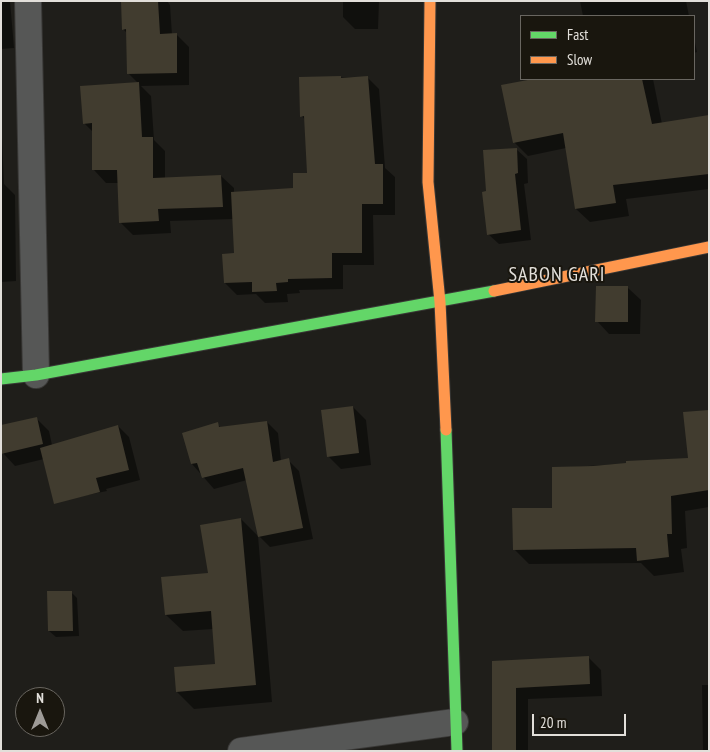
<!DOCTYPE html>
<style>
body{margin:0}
#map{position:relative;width:710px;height:752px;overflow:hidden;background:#1f1e1a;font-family:"PT Sans Narrow",sans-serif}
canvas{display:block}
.frame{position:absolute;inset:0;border:2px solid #e2dfda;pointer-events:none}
.legend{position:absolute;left:520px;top:15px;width:175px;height:65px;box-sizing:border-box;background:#19160e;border:1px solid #696660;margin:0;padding:6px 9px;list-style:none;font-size:15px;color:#e2dfda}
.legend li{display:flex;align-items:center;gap:10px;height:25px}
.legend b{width:25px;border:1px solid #696660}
.north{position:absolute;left:15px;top:687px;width:50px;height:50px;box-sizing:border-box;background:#19160e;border:1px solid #696660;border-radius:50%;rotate:0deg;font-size:14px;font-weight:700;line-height:20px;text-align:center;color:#e2dfda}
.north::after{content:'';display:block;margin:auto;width:18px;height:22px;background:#9e9b97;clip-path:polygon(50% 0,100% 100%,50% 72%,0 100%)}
.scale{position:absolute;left:532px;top:714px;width:94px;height:22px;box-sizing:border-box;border:2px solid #e2dfda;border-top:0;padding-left:6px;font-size:15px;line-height:18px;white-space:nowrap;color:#e2dfda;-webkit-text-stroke:4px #19160e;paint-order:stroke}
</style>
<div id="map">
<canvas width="710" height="752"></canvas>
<div class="frame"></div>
<ul class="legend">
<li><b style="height:6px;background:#63d668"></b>Fast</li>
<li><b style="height:6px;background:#ff974d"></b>Slow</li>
</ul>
<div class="north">N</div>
<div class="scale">20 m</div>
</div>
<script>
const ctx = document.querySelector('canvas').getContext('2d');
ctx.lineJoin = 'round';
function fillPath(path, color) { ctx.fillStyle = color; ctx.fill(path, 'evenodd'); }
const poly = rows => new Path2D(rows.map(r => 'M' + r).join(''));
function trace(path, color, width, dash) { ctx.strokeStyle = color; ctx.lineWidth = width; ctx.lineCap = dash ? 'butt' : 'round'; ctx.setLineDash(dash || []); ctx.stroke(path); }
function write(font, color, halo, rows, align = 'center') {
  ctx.font = font + ' "PT Sans Narrow",sans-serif'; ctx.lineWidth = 4; ctx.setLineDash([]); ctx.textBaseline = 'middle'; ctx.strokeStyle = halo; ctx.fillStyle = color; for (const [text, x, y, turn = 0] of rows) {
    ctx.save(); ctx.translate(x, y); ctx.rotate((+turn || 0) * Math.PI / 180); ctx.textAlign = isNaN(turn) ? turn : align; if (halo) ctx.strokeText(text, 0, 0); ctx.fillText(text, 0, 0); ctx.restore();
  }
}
const shadow = poly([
 [1,1,10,1,14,48,1,49],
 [122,1,167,1,170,5,172,35,176,34,189,47,189,85,141,86,151,96,154,140,165,151,165,178,221,176,234,188,234,193,294,190,309,175,305,120,302,116,301,78,367,77,379,89,385,168,395,177,395,215,373,215,374,265,343,265,343,289,299,290,300,293,287,294,288,302,265,303,256,294,237,295,225,283,235,254,233,219,170,221,171,233,133,235,121,223,119,183,106,183,94,170,94,133,84,123,138,83,129,74,128,34,123,29],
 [343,1,379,1,378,29,355,29,343,17],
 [580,1,686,1,689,16,583,16],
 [694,38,697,52,694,53],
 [539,79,653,79,662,124,709,117,709,189,626,199,629,216,590,222,576,209,566,148,528,156,514,142,503,86],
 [1,114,4,184,15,195,16,281,1,282],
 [516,149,527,159,528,183,524,184,531,240,499,244,488,234,487,192],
 [628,288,641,300,640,334,609,334,597,321],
 [353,407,366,420,371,465,341,469,329,457],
 [36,418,49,431,52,445,118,426,129,437,140,480,106,489,107,491,63,500,44,459,15,466,3,453],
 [267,422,278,433,281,461,288,460,299,471,313,539,270,547,259,536,247,480,214,489,192,464,184,434,217,424,221,428],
 [709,459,709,507,685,511,687,548,681,549,684,572,654,576,641,563,529,564,514,549,554,510,553,468],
 [241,519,258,536,272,702,194,709,177,692,217,665,213,629,183,631,166,615,210,574],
 [71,592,77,598,79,636,56,637,49,631],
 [589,658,601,670,602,696,528,699,528,751,493,751,493,662],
 [702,685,709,685,709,751,703,751]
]);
const building = poly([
 [121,1,158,1,160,34,177,33,177,73,127,74,126,29,122,30],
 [341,76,341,78,368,76,375,164,383,164,383,204,362,204,362,253,332,253,332,278,288,279,288,282,276,283,277,291,252,292,252,282,224,283,222,254,234,253,231,192,293,188,293,173,307,173,304,116,300,117,299,77],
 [533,79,642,79,652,124,709,115,709,174,613,185,616,203,575,209,563,133,513,143,501,85],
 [139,82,142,137,153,137,153,178,221,175,223,207,158,209,159,221,119,223,117,170,92,170,92,123,83,124,80,86],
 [517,148,518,173,515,174,521,230,487,235,482,192,486,191,483,150],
 [596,286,628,286,628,322,595,322],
 [353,406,359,453,327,457,321,410],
 [709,410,709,490,671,496,672,534,667,534,669,557,637,561,636,548,513,550,512,508,552,508,552,467,593,466,626,463,626,461,688,458,683,412],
 [37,417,43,444,1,454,1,425],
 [267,421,273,462,289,458,303,528,258,537,243,468,202,478,197,463,191,464,182,433,218,422,219,427],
 [118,425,129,470,96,478,100,492,54,504,40,448],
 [241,518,256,685,176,692,174,667,215,664,211,611,165,615,161,577,208,573,200,525],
 [47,591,72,591,73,631,48,631],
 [589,656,590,684,516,688,516,751,492,751,492,661]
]);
const street = poly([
 [28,1,36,375],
 [241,751,455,722]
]);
const fast = poly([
 [1,379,36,375,494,291],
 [446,430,457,751]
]);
const slow = poly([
 [430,1,428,182,440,302,446,430],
 [494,291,709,247]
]);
const neighbourhoodNames = [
 ["SABON GARI",557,275]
];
fillPath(shadow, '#0007');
fillPath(building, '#413c2f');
trace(street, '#393836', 28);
trace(fast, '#393836', 13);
trace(slow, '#393836', 13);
trace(street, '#565756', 26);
trace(fast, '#63d668', 11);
trace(slow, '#ff974d', 11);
ctx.letterSpacing = '1px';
write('20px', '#e2dfda', '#19160e', neighbourhoodNames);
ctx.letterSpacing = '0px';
</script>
